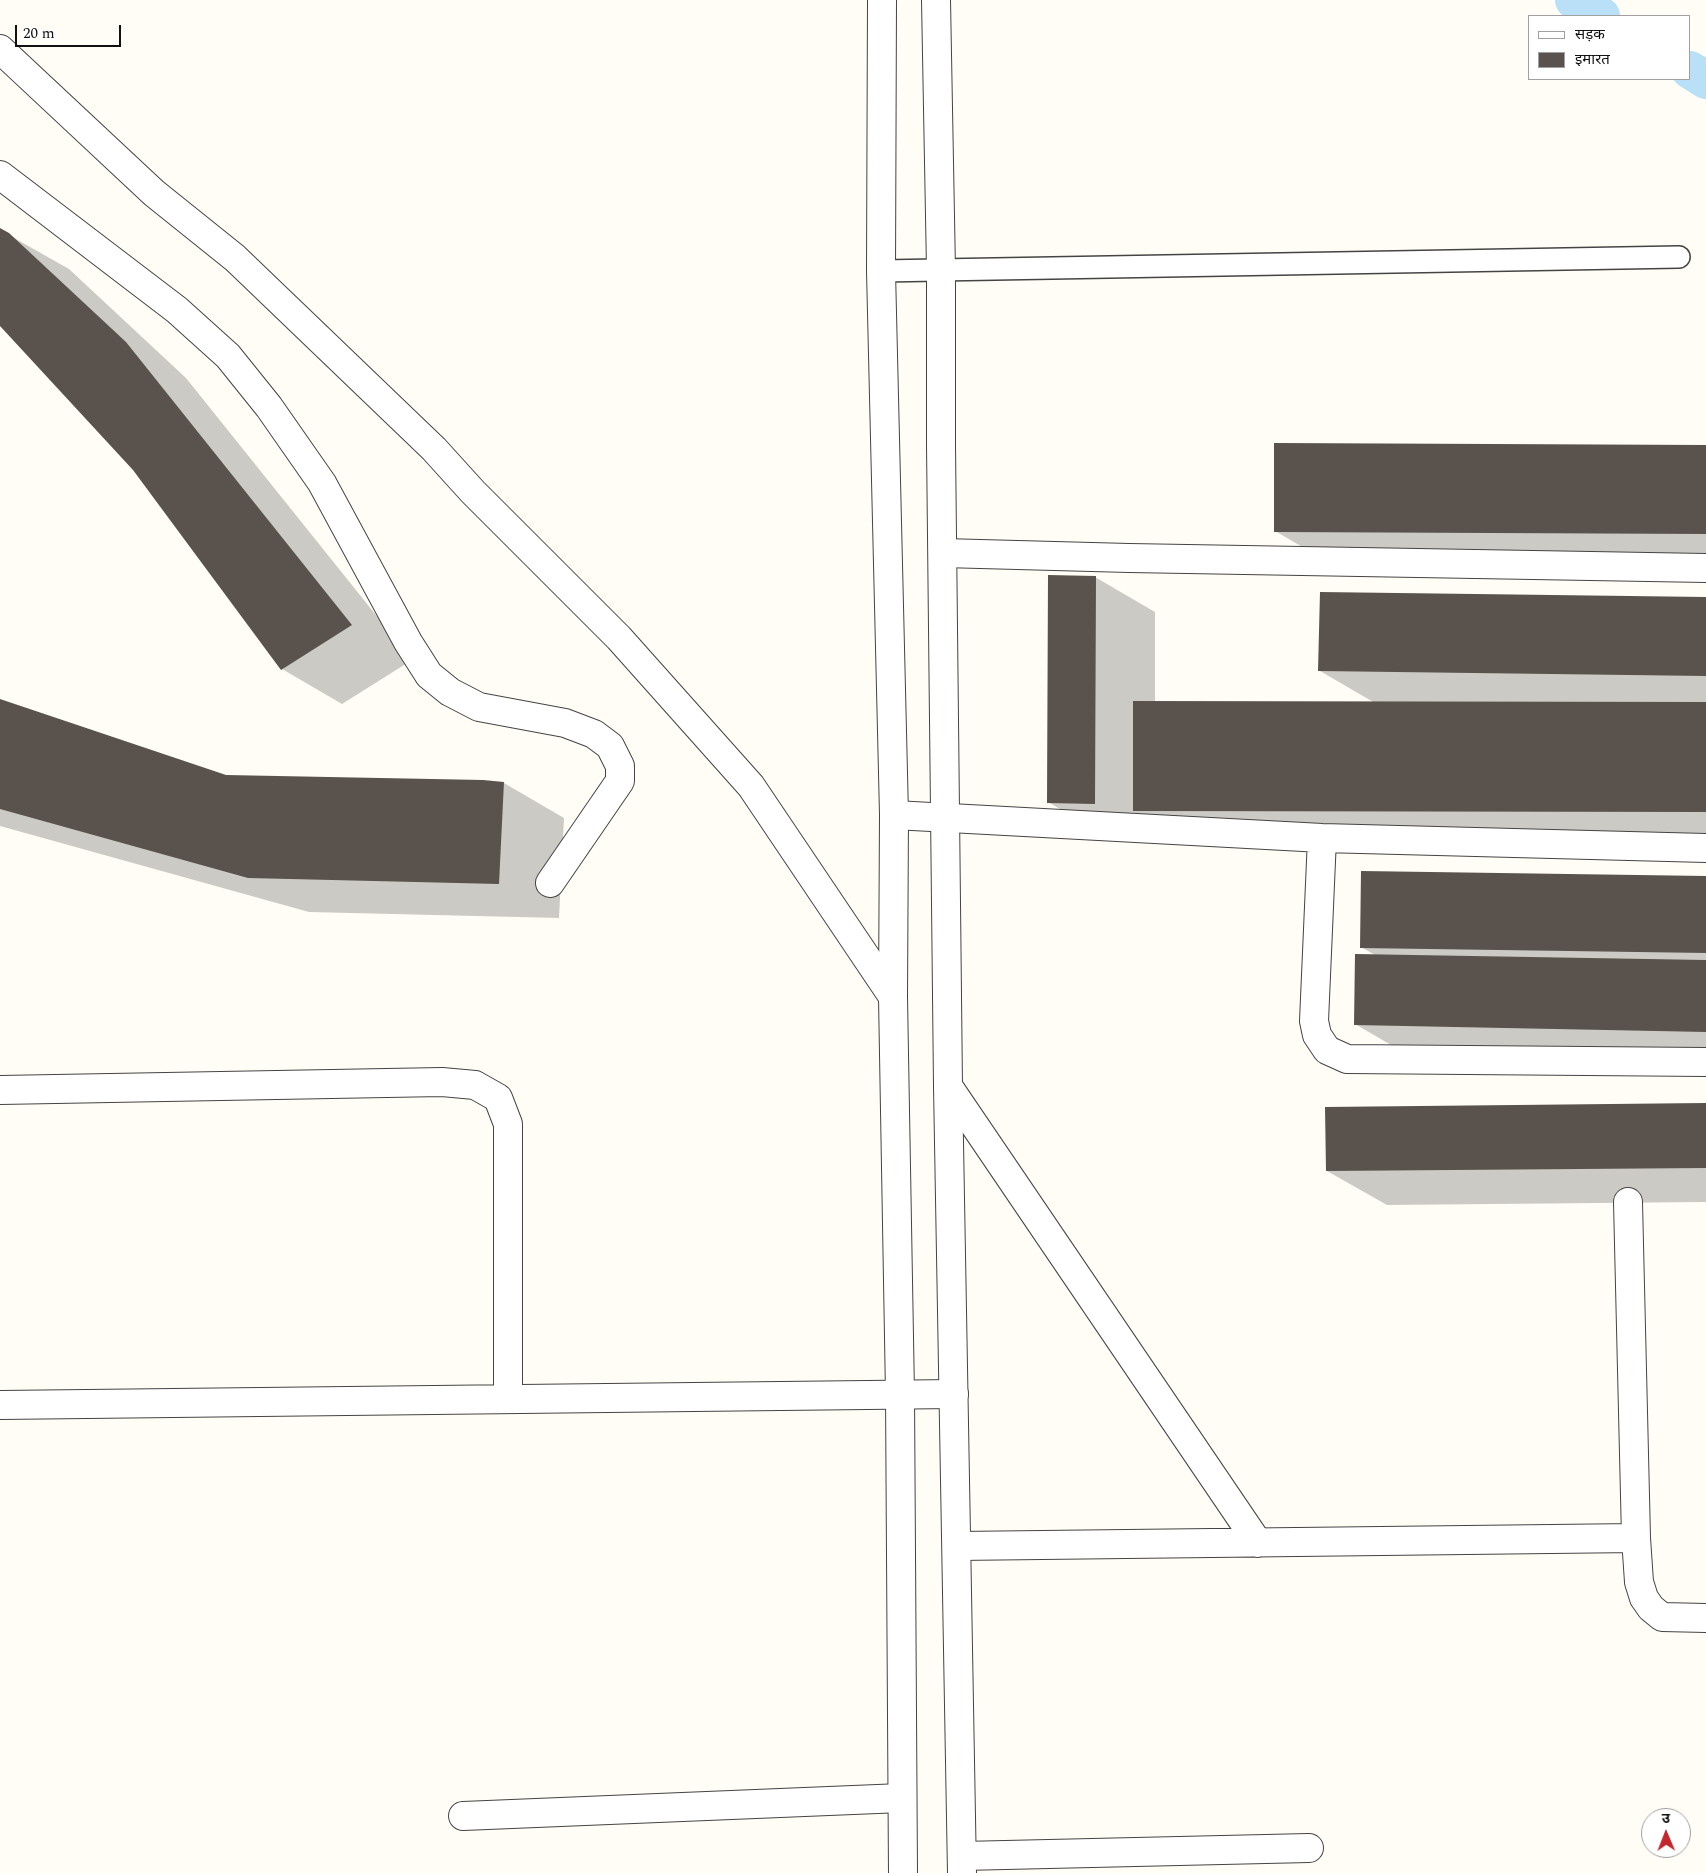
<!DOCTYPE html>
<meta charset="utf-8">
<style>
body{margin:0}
#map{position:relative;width:1706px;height:1873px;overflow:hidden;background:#fffdf5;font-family:Spectral,"Noto Sans Devanagari",serif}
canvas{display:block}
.legend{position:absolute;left:1528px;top:15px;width:162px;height:65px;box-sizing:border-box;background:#fff;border:1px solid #a0a0a0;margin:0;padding:6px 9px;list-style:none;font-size:15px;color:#111}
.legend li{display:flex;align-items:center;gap:10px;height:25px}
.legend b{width:25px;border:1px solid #a0a0a0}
.north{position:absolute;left:1641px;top:1808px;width:50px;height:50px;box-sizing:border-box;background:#fff;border:1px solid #a0a0a0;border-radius:50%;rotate:359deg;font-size:14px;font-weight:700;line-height:20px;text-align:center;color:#111}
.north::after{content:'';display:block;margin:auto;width:18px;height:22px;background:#c4262e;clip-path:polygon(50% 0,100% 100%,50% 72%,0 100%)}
.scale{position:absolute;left:15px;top:25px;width:106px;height:22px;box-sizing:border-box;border:2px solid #111;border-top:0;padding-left:6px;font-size:15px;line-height:18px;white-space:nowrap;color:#111;-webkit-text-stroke:4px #fff;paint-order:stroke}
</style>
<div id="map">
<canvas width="1706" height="1873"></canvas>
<ul class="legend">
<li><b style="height:6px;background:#fff"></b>सड़क</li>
<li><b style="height:14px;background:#5a524d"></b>इमारत</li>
</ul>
<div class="north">उ</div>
<div class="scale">20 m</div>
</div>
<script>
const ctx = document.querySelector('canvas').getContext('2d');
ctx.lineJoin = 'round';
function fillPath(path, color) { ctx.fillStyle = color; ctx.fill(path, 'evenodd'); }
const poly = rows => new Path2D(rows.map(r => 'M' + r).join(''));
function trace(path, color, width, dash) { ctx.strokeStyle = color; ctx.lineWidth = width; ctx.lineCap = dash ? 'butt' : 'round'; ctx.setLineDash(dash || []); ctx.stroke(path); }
const shadow = poly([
 [0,230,69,269,186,378,412,660,342,704,282,669,134,469,6,329,0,326],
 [1706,446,1706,568,1335,566,1275,531],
 [1095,577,1155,612,1155,702,1375,703,1320,671,1706,598,1706,846,1108,837,1048,802],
 [0,700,226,777,482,782,504,783,564,818,559,918,309,912,0,826],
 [1706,878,1706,1064,1415,1059,1355,1024,1375,955,1361,947],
 [1706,1105,1706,1202,1387,1205,1327,1171]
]);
const canal = poly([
 [1574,0,1601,16],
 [1690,70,1706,80]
]);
const building = poly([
 [0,228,9,233,126,342,352,625,281,670,133,470,0,326],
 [1274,443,1706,445,1706,534,1274,532],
 [1048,575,1096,576,1095,804,1047,803],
 [1320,592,1706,597,1706,676,1318,671],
 [0,699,226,775,483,780,504,782,499,884,248,878,0,809],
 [1133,701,1706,702,1706,812,1133,811],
 [1361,871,1706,876,1706,953,1360,948],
 [1355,954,1706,960,1706,1032,1354,1025],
 [1706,1103,1706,1168,1326,1171,1325,1107]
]);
const service = poly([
 [881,271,1679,257]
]);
const minor = poly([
 [0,49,154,193,235,258,434,449,473,492,619,638,751,786,893,997],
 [0,175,177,310,228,356,269,407,322,483,408,642,429,675,450,692,479,707,565,723,594,734,610,746,620,766,620,781,550,883],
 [943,553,1129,558,1706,568],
 [894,815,1322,838,1706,848],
 [1322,838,1314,1021,1317,1035,1327,1050,1347,1059,1706,1062],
 [948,1086,1258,1543],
 [0,1090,442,1082,475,1085,498,1098,508,1124,508,1398],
 [0,1405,954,1394],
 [1636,1538,1639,1582,1644,1598,1651,1608,1662,1617,1706,1618],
 [957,1546,1636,1538,1628,1202],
 [463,1816,902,1798],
 [962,1856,1309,1848]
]);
const tertiary = poly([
 [882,0,881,271,894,815,893,997,900,1394,903,1873],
 [936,0,941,270,941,445,948,1086,962,1873]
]);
fillPath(shadow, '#0003');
trace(canal, '#b9e0f7', 38);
fillPath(building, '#5a524d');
trace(service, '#444', 24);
trace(minor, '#444', 30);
trace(tertiary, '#444', 30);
trace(service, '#fff', 21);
trace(minor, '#fff', 28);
trace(tertiary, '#fff', 28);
</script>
